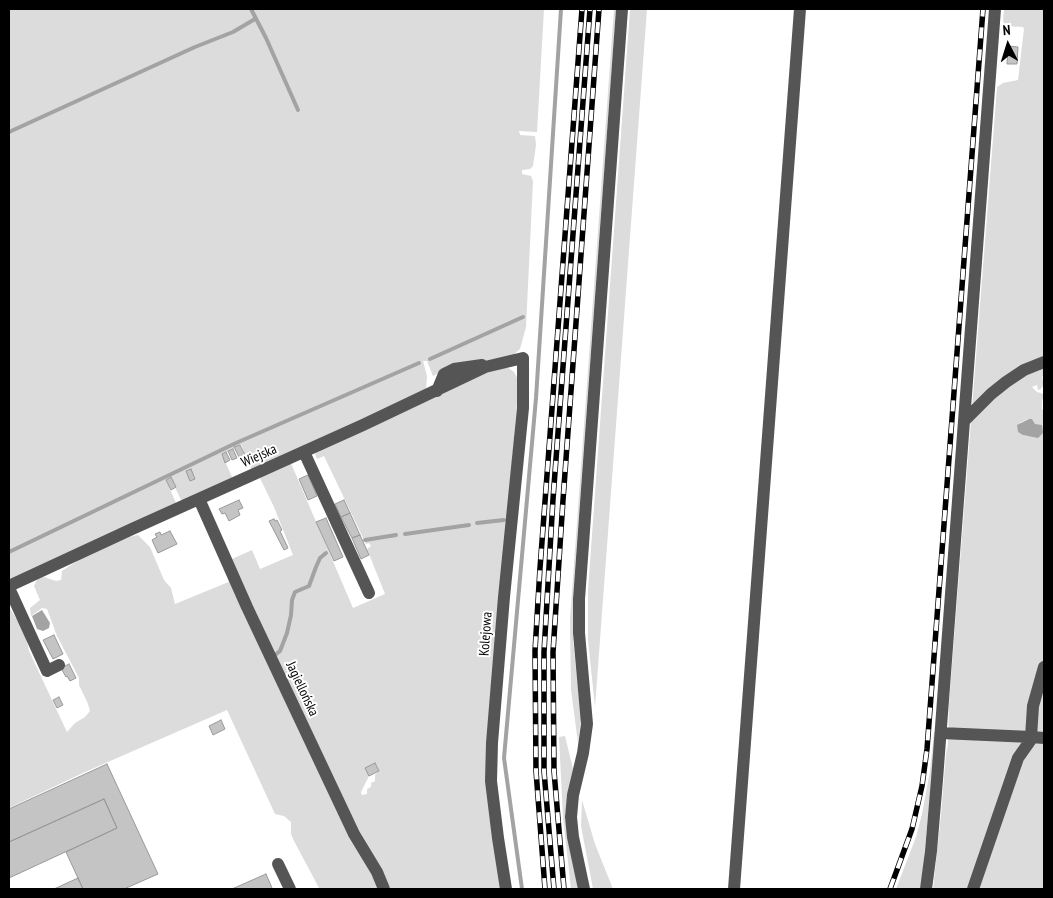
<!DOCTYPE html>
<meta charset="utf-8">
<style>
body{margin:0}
#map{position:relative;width:1053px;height:898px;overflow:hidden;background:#fff;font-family:"PT Sans Narrow",sans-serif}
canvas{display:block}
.frame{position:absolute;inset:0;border:10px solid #000;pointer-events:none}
.north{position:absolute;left:983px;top:20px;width:50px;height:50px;-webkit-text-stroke:4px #fff;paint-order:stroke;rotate:355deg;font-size:14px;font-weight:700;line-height:20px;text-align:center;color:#000}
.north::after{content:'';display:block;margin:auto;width:18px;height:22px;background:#000;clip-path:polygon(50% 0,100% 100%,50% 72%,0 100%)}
</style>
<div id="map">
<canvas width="1053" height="898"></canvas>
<div class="frame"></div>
<div class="north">N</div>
</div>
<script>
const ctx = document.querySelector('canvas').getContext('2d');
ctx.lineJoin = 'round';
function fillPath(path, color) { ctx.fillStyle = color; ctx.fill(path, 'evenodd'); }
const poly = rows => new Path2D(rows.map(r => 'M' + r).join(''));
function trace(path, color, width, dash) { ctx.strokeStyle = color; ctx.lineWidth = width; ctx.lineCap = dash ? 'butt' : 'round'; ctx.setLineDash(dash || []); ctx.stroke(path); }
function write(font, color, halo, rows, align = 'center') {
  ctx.font = font + ' "PT Sans Narrow",sans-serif'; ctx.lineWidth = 4; ctx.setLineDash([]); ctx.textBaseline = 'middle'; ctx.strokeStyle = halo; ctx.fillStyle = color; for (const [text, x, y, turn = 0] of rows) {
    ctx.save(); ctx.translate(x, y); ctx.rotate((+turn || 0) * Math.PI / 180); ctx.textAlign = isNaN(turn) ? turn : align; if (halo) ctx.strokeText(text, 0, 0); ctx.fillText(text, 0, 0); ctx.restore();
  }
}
const green = poly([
 [9,9,544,9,537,132,519,131,520,135,535,136,536,145,533,166,530,169,522,170,522,174,531,176,533,181,526,327,520,349,512,356,449,368,433,376,427,361,423,361,427,376,426,390,252,471,241,444,222,455,233,479,182,502,170,477,166,480,176,503,9,582],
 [614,9,616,9,573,596,573,640,581,718,578,743,571,690,570,619],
 [630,9,647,9,595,707,588,640,588,590],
 [1004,9,1044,9,1044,375,1042,377,1044,384,1041,389,1038,390,1037,385,1032,387,1037,392,1044,394,1042,402,1042,409,1044,411,1044,889,933,889,941,815,946,753,948,745,949,704,997,87,1003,83,1018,80,1024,29,1023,27,1006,26,1003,21],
 [1028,419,1032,419,1035,425,1038,425,1028,436,1023,435,1020,423],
 [498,366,507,367,514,372,519,381,489,730,503,889,388,889,356,832,232,559,252,550,260,569,293,555,274,507,259,476,290,461,353,608,385,594,367,549,371,546,369,543,366,544,324,456,317,459,315,454,318,451],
 [375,764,379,771,375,775,375,781,371,783,371,787,367,789,367,794,362,795,361,792],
 [138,535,150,547,164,580,171,588,175,604,231,581,381,889,319,888,294,841,291,834,291,822,284,816,275,814,227,710,85,772,9,808,9,607,25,633,29,651,67,732,75,723,85,717,90,711,88,704,79,685,79,678,57,636,47,609,42,608,31,616,30,608,40,600,34,586,38,578,44,577,56,581,61,580,62,571,85,556,129,537],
 [934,732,936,733,921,889,896,889,916,837,922,814,930,771],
 [565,736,573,769,568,791,565,817,578,889,571,889,563,817,559,737],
 [582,800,595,844,613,889,593,889,581,826]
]);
const water = poly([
 [1029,419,1032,419,1035,424,1042,425,1043,433,1038,438,1023,435,1018,432,1017,425],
 [42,610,50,623,49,628,43,631,37,629,32,616]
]);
const stream = poly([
 [251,9,266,38,298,110],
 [9,132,195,47,233,32,255,19],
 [430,359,523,317],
 [477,523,504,520],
 [405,534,469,525],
 [365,540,396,535],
 [9,552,236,443,419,363],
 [275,655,280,651,287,633,291,615,292,600,295,592,309,586,316,567,320,558,326,553],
 [522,889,504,758,536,398,561,9]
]);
const building = poly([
 [1008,46,1018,47,1017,64,1007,64,1008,46],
 [240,445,245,455,239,457,234,447,240,445],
 [233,449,237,458,232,460,228,451,233,449],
 [226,452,230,460,225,463,222,454,226,452],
 [191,469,195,479,190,481,186,471,191,469],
 [308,475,317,496,308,500,299,479,308,475],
 [171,477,176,487,171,490,166,480,171,477],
 [239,500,243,508,238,510,240,515,229,521,225,513,222,514,219,509,239,500],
 [344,500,350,513,341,517,335,504,344,500],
 [350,513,360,535,352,538,341,517,350,513],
 [326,518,343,557,334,561,316,522,326,518],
 [274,519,275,521,277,520,282,530,280,531,288,548,284,550,269,521,274,519],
 [170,531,177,544,158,553,152,540,157,537,155,534,160,532,161,535,170,531],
 [360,535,369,555,361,559,352,538,360,535],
 [54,635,63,654,53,659,43,640,54,635],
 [69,664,76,678,70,681,67,676,66,677,61,668,69,664],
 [59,697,63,705,57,708,53,700,59,697],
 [221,720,225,729,213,735,209,726,221,720],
 [375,763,379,771,369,776,365,768,375,763],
 [107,764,158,874,124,889,83,889,66,852,117,828,104,799,9,842,9,809,107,764],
 [104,799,117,828,9,878,9,842,104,799],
 [266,874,272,888,271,889,232,889,266,874],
 [78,878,83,889,54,889,78,878]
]);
const minor = poly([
 [437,391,444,374,454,369,482,365],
 [964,421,991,394,1006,382,1024,370,1044,362],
 [304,452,369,593],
 [199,499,247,607,329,781,354,834,377,872,384,889],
 [9,586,132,529,363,425,485,367,523,358,523,408,504,597,492,743,491,781,498,838,506,889],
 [9,588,47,671,59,665],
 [941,733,1031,737,1033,706,1044,667],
 [278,864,290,889],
 [584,889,573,837,571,817,573,795,583,753,587,724,579,633,579,599,622,9],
 [734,889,800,9],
 [926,889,931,851,937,780,995,9],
 [973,889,1018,758,1030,741,1031,737,1044,738]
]);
const rail = poly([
 [545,889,536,771,535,651,540,568,582,9],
 [554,889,544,771,544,652,553,499,590,9],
 [564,889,554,771,553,652,563,500,599,9],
 [890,889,912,829,922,786,927,749,983,9]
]);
const streetNames = [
 ["Wiejska",259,456,-24],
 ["Kolejowa",486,634,-86],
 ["Jagiellońska",302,689,65]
];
fillPath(green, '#dcdcdc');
fillPath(water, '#a3a3a3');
trace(stream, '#a3a3a3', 4);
fillPath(building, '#c4c4c4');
trace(building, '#999', 1);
trace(minor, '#555', 12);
trace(rail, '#000', 5.5);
trace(rail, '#fff', 4, [11]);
write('14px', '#000', '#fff', streetNames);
</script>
